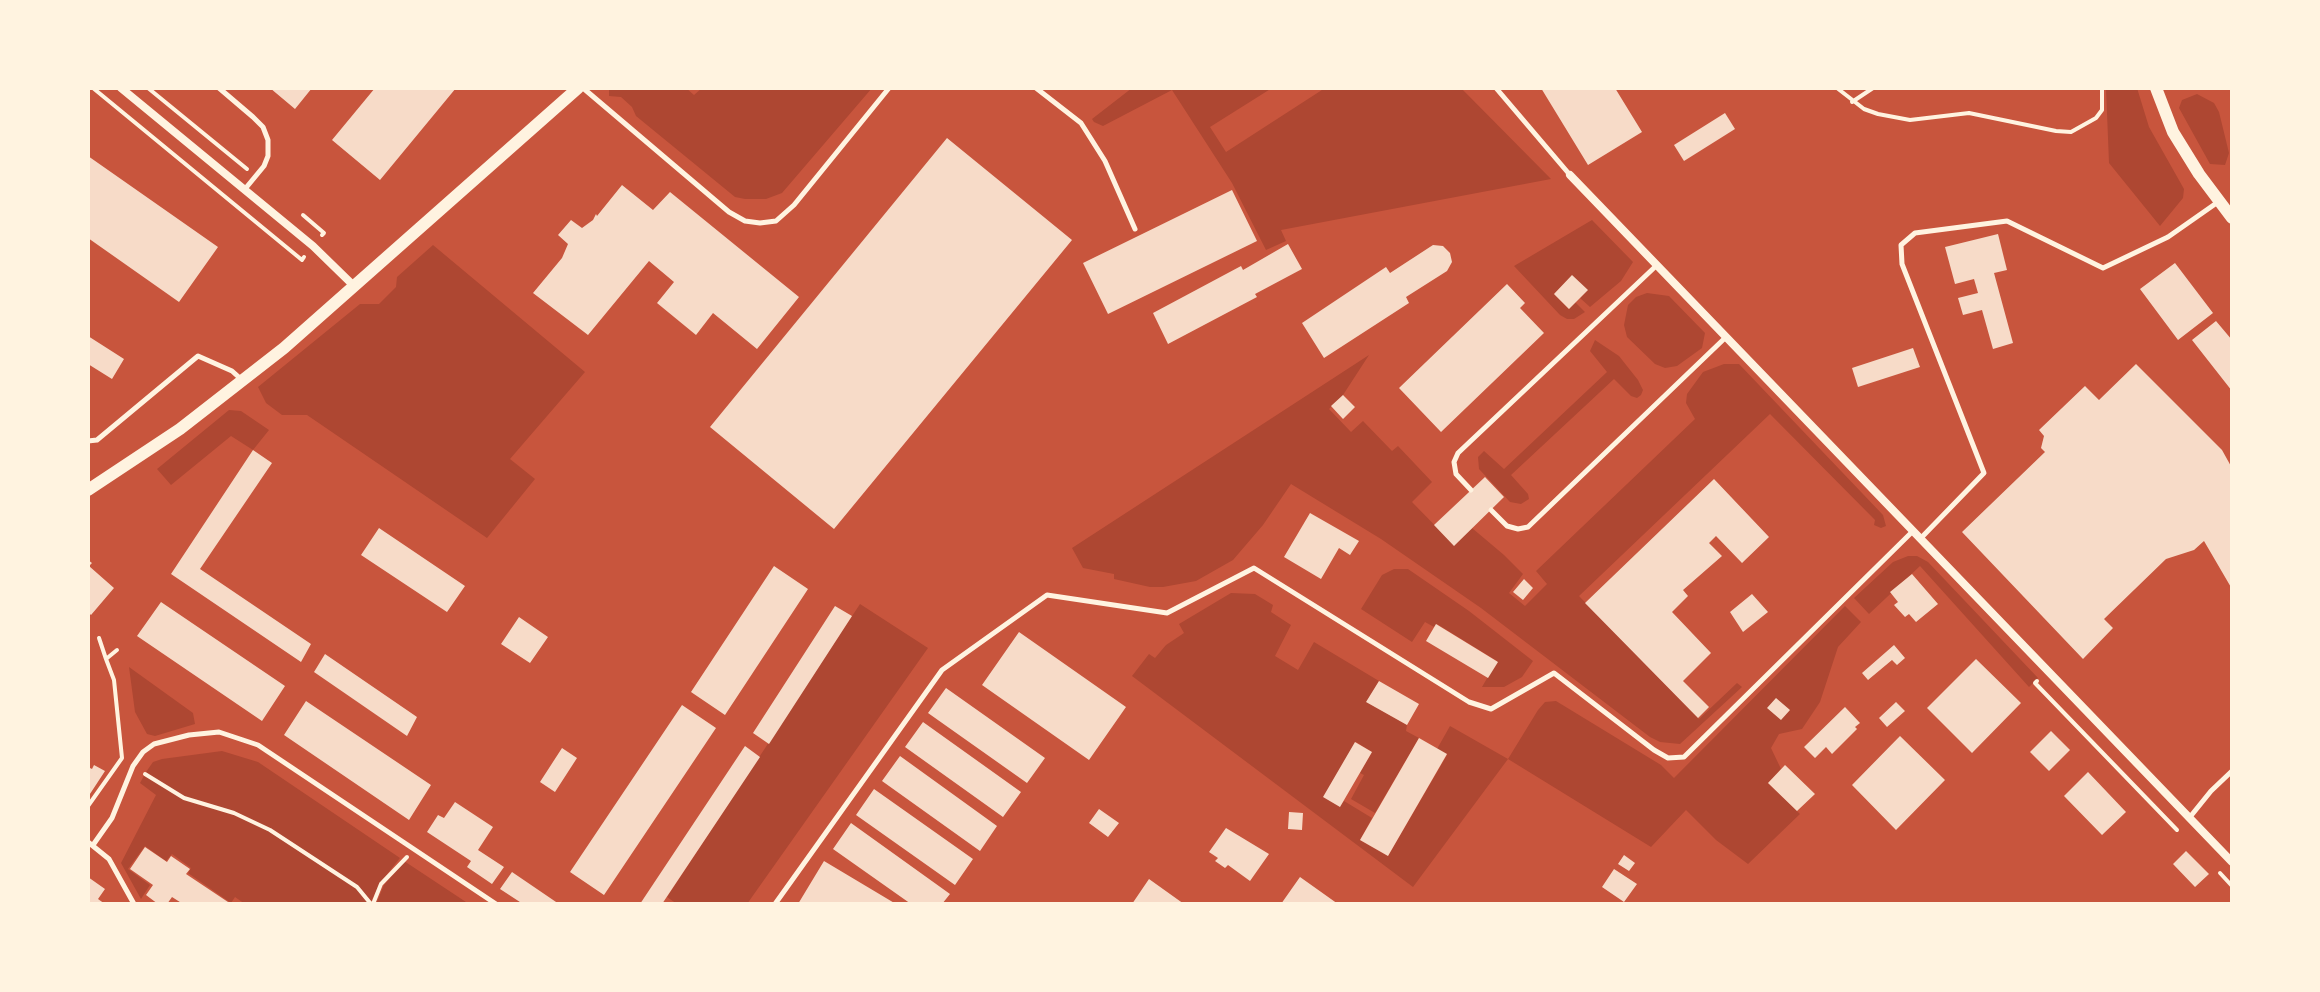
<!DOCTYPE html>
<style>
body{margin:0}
#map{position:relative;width:2320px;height:992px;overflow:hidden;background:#c8553d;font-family:Figtree,sans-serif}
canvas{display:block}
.frame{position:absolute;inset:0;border:90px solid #fff3e0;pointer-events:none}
</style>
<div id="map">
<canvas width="2320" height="992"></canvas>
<div class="frame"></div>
</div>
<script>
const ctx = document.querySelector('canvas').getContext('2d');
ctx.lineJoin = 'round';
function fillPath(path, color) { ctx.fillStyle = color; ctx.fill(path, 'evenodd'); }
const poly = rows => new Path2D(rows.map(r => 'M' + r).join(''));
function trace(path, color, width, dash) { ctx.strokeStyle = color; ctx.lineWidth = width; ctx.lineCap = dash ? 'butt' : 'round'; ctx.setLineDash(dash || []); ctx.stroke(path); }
const green = poly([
 [609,88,686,88,694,95,702,88,872,88,782,193,766,199,745,199,735,197,636,116,632,107,621,97,609,96],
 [1132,88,1272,88,1210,127,1226,152,1325,88,1461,88,1551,179,1281,230,1286,241,1266,250,1232,183,1172,90,1103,126,1094,122,1092,119],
 [2106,88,2137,88,2149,127,2184,189,2183,198,2160,226,2109,163],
 [2197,94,2214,103,2219,112,2229,153,2225,165,2210,164,2179,108,2182,100],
 [1592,220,1633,262,1621,281,1590,307,1580,298,1587,290,1572,276,1554,294,1569,309,1575,302,1585,312,1574,319,1567,319,1560,315,1514,266],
 [433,245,585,372,510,459,535,479,487,538,307,415,282,415,266,403,258,387,360,304,379,304,396,287,397,277],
 [1647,293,1669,296,1705,333,1702,348,1677,366,1665,368,1655,364,1627,337,1624,325,1628,305,1636,297],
 [1595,340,1619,356,1638,380,1643,390,1641,395,1637,398,1631,396,1614,379,1511,475,1528,494,1529,499,1521,504,1510,502,1479,469,1478,457,1484,451,1504,469,1607,372,1590,351],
 [1369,355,1343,395,1329,409,1351,432,1363,421,1392,451,1398,446,1432,482,1412,502,1454,545,1472,528,1504,555,1523,574,1509,593,1525,606,1547,584,1536,571,1695,419,1686,403,1687,394,1703,372,1724,364,1739,364,1883,515,1886,526,1881,528,1874,525,1875,520,1770,414,1579,596,1699,719,1737,683,1742,687,1680,744,1660,742,1650,737,1481,608,1381,539,1291,484,1263,525,1233,560,1196,581,1163,587,1150,587,1114,579,1114,574,1083,568,1072,548],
 [229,410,241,411,269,430,253,450,231,436,171,485,157,469],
 [1908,556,1917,556,1928,562,2038,678,2029,687,1920,566,1869,614,1854,598,1893,562],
 [1394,569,1408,569,1469,611,1533,661,1522,677,1504,687,1482,687,1497,661,1437,624,1434,627,1425,622,1412,642,1361,609,1382,575],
 [1231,593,1255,594,1273,605,1271,612,1291,625,1275,656,1298,670,1314,642,1379,681,1367,702,1407,725,1406,731,1419,738,1375,813,1351,799,1364,775,1360,773,1372,752,1356,742,1340,806,1344,801,1372,818,1360,840,1388,856,1447,755,1437,749,1450,726,1508,759,1538,710,1545,702,1556,701,1661,765,1674,778,1845,606,1861,622,1838,647,1820,702,1802,729,1779,734,1771,748,1781,769,1768,783,1800,814,1748,864,1716,840,1686,810,1651,847,1508,759,1413,887,1132,676,1149,654,1155,658,1166,645,1184,633,1179,624],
 [860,604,928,648,747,904,677,904,667,897],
 [129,667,193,713,195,724,155,736,147,734,135,712],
 [222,751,258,762,400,858,380,883,370,904,245,904,235,897,231,903,188,873,191,868,172,854,166,861,145,846,128,869,150,885,141,899,121,863,156,795,140,783,146,772,153,762,162,759],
 [404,861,469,904,376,904,384,885]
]);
const building = poly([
 [270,88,312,88,295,109],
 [375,88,456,88,380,180,332,140],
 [1541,88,1615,88,1642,132,1588,165],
 [1725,113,1735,129,1684,161,1674,145],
 [947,138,1072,240,834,529,710,427],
 [88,156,218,247,179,302,88,238],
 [622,185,653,210,670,192,799,297,757,349,713,313,696,335,657,303,674,282,649,261,588,335,533,293,562,258,568,244,558,235,571,220,582,228,593,220,596,214,597,216],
 [1232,190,1257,241,1108,314,1083,263],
 [1998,234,2007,270,1994,273,2013,343,1993,349,1982,310,1963,315,1958,298,1978,293,1974,279,1955,284,1945,247],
 [1288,244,1302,269,1255,294,1257,297,1168,344,1153,313,1241,266,1243,270],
 [1433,245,1443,246,1450,253,1452,262,1447,271,1406,297,1409,303,1324,358,1302,323,1386,267,1390,273],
 [2175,263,2213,313,2178,340,2140,289],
 [1572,275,1588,290,1569,309,1554,294],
 [1507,284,1525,303,1520,308,1544,333,1441,432,1399,388],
 [2216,321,2232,340,2232,391,2192,340],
 [88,336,124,359,112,379,88,364],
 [1913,348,1920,367,1858,387,1852,368],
 [2136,364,2222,450,2232,468,2232,589,2204,541,2194,550,2166,559,2104,619,2113,628,2083,659,1962,532,2045,452,2041,448,2044,436,2039,430,2085,386,2099,400],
 [1343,395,1355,407,1343,419,1331,406],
 [253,450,272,463,200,569,311,644,301,662,171,574],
 [1485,477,1504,497,1454,546,1434,525],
 [1714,479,1769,537,1742,563,1716,536,1709,543,1722,556,1683,590,1688,596,1672,612,1711,653,1683,681,1709,707,1698,718,1585,603],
 [1310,513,1359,541,1350,555,1339,548,1321,579,1284,557],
 [379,528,465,586,447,612,361,555],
 [88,560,92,563,89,566,114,588,91,615,88,612],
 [774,566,808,589,725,715,691,692],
 [1912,574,1938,604,1916,622,1909,614,1905,617,1894,605,1898,602,1890,592],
 [1524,579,1533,588,1523,600,1513,592],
 [1752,594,1768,612,1743,632,1730,612],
 [161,602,285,686,262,721,137,636],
 [835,606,852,616,769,744,753,733],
 [519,617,548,637,530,663,501,644],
 [1436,624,1498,662,1488,678,1426,641],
 [1019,632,1126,707,1089,760,982,685],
 [1894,645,1905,658,1897,665,1892,660,1868,680,1862,673],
 [325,654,417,717,407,736,314,672],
 [1976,659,2021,703,1972,753,1927,708],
 [1379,681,1419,704,1407,725,1366,702],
 [946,688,1045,758,1027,783,928,713],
 [1776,698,1790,710,1781,720,1767,708],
 [306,701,431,785,409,820,284,735],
 [1896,702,1905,711,1887,727,1879,718],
 [682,705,716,728,604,895,570,872],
 [1845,707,1860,723,1855,727,1857,729,1832,754,1826,747,1815,758,1804,747],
 [923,722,1021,792,1003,817,905,747],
 [2051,731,2070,750,2049,771,2030,752],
 [1900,736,1945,780,1896,830,1852,785],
 [1419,738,1447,754,1388,856,1360,840],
 [1355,742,1372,752,1340,807,1323,797],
 [745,746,760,757,662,904,640,904],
 [562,748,577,758,555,792,540,782],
 [900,756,997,826,980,851,882,781],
 [94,765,105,771,88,797,88,767,92,769],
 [1785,765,1815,794,1797,811,1768,783],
 [2088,772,2126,812,2102,835,2064,796],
 [874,789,973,859,955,885,856,815],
 [455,802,493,827,478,850,504,867,492,884,467,867,471,861,427,832,438,815,444,818],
 [1099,809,1119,823,1108,837,1089,823],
 [1289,812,1303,813,1302,830,1288,829],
 [851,823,950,894,942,904,911,904,833,849],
 [1226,828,1269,854,1250,881,1228,865,1225,868,1215,861,1218,858,1209,852],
 [145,847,167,862,171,856,190,869,186,874,231,904,183,904,172,897,167,904,158,904,146,895,153,885,130,869],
 [2186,851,2209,874,2195,887,2173,864],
 [1624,855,1635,863,1629,871,1618,864],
 [824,861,896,904,798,904],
 [1614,869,1637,884,1624,902,1602,887],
 [512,872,559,904,523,904,500,889],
 [88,877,105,889,98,899,105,904,88,904],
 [1300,877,1338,904,1281,904],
 [1149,879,1184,904,1132,904]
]);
const path = poly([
 [93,88,302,260,304,257],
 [148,88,247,169],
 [1837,88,1864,109,1878,114,1910,120,1969,113,2056,131,2071,132,2096,118,2102,110,2102,88],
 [1852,102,1873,88],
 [303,215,324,233,322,235],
 [99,638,106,659],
 [2037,681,2035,683,2177,830],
 [145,774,184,798,234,813,270,830,357,887,371,904],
 [88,806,122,758,114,680,106,659,117,650],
 [2220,873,2232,886],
 [373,904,381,884,407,857]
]);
const service = poly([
 [219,88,253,117,263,127,268,140,268,156,264,166,245,189],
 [583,88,729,212,745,221,760,223,776,221,794,205,889,88],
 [1036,88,1081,123,1105,161,1135,229],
 [1496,88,1570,175],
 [88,441,97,440,198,356,232,371,242,380],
 [1471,490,1456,474,1454,462,1458,453,1657,265],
 [1491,510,1507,526,1518,529,1528,527,1726,337],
 [1921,538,1984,473,1902,264,1901,245,1915,233,2007,221,2103,268,2168,237,2218,202],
 [2190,817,2211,791,2232,771],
 [88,842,109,859,134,904],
 [93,845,112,818,133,766,143,752,154,744,189,735,219,732,258,745,496,904],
 [775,904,942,670,1047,595,1167,613,1254,568,1469,702,1491,709,1554,673,1654,750,1668,758,1684,757,1913,531]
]);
const minor = poly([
 [121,88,313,246,354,286],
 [1570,175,2232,862]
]);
const tertiary = poly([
 [2156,88,2173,132,2199,174,2232,218],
 [88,490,180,429,284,348,578,88]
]);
fillPath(green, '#ae4732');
fillPath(building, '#f7dbc8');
trace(path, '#fff3e0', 4);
trace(service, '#fff3e0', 5);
trace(minor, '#fff3e0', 8);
trace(tertiary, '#fff3e0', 12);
</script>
